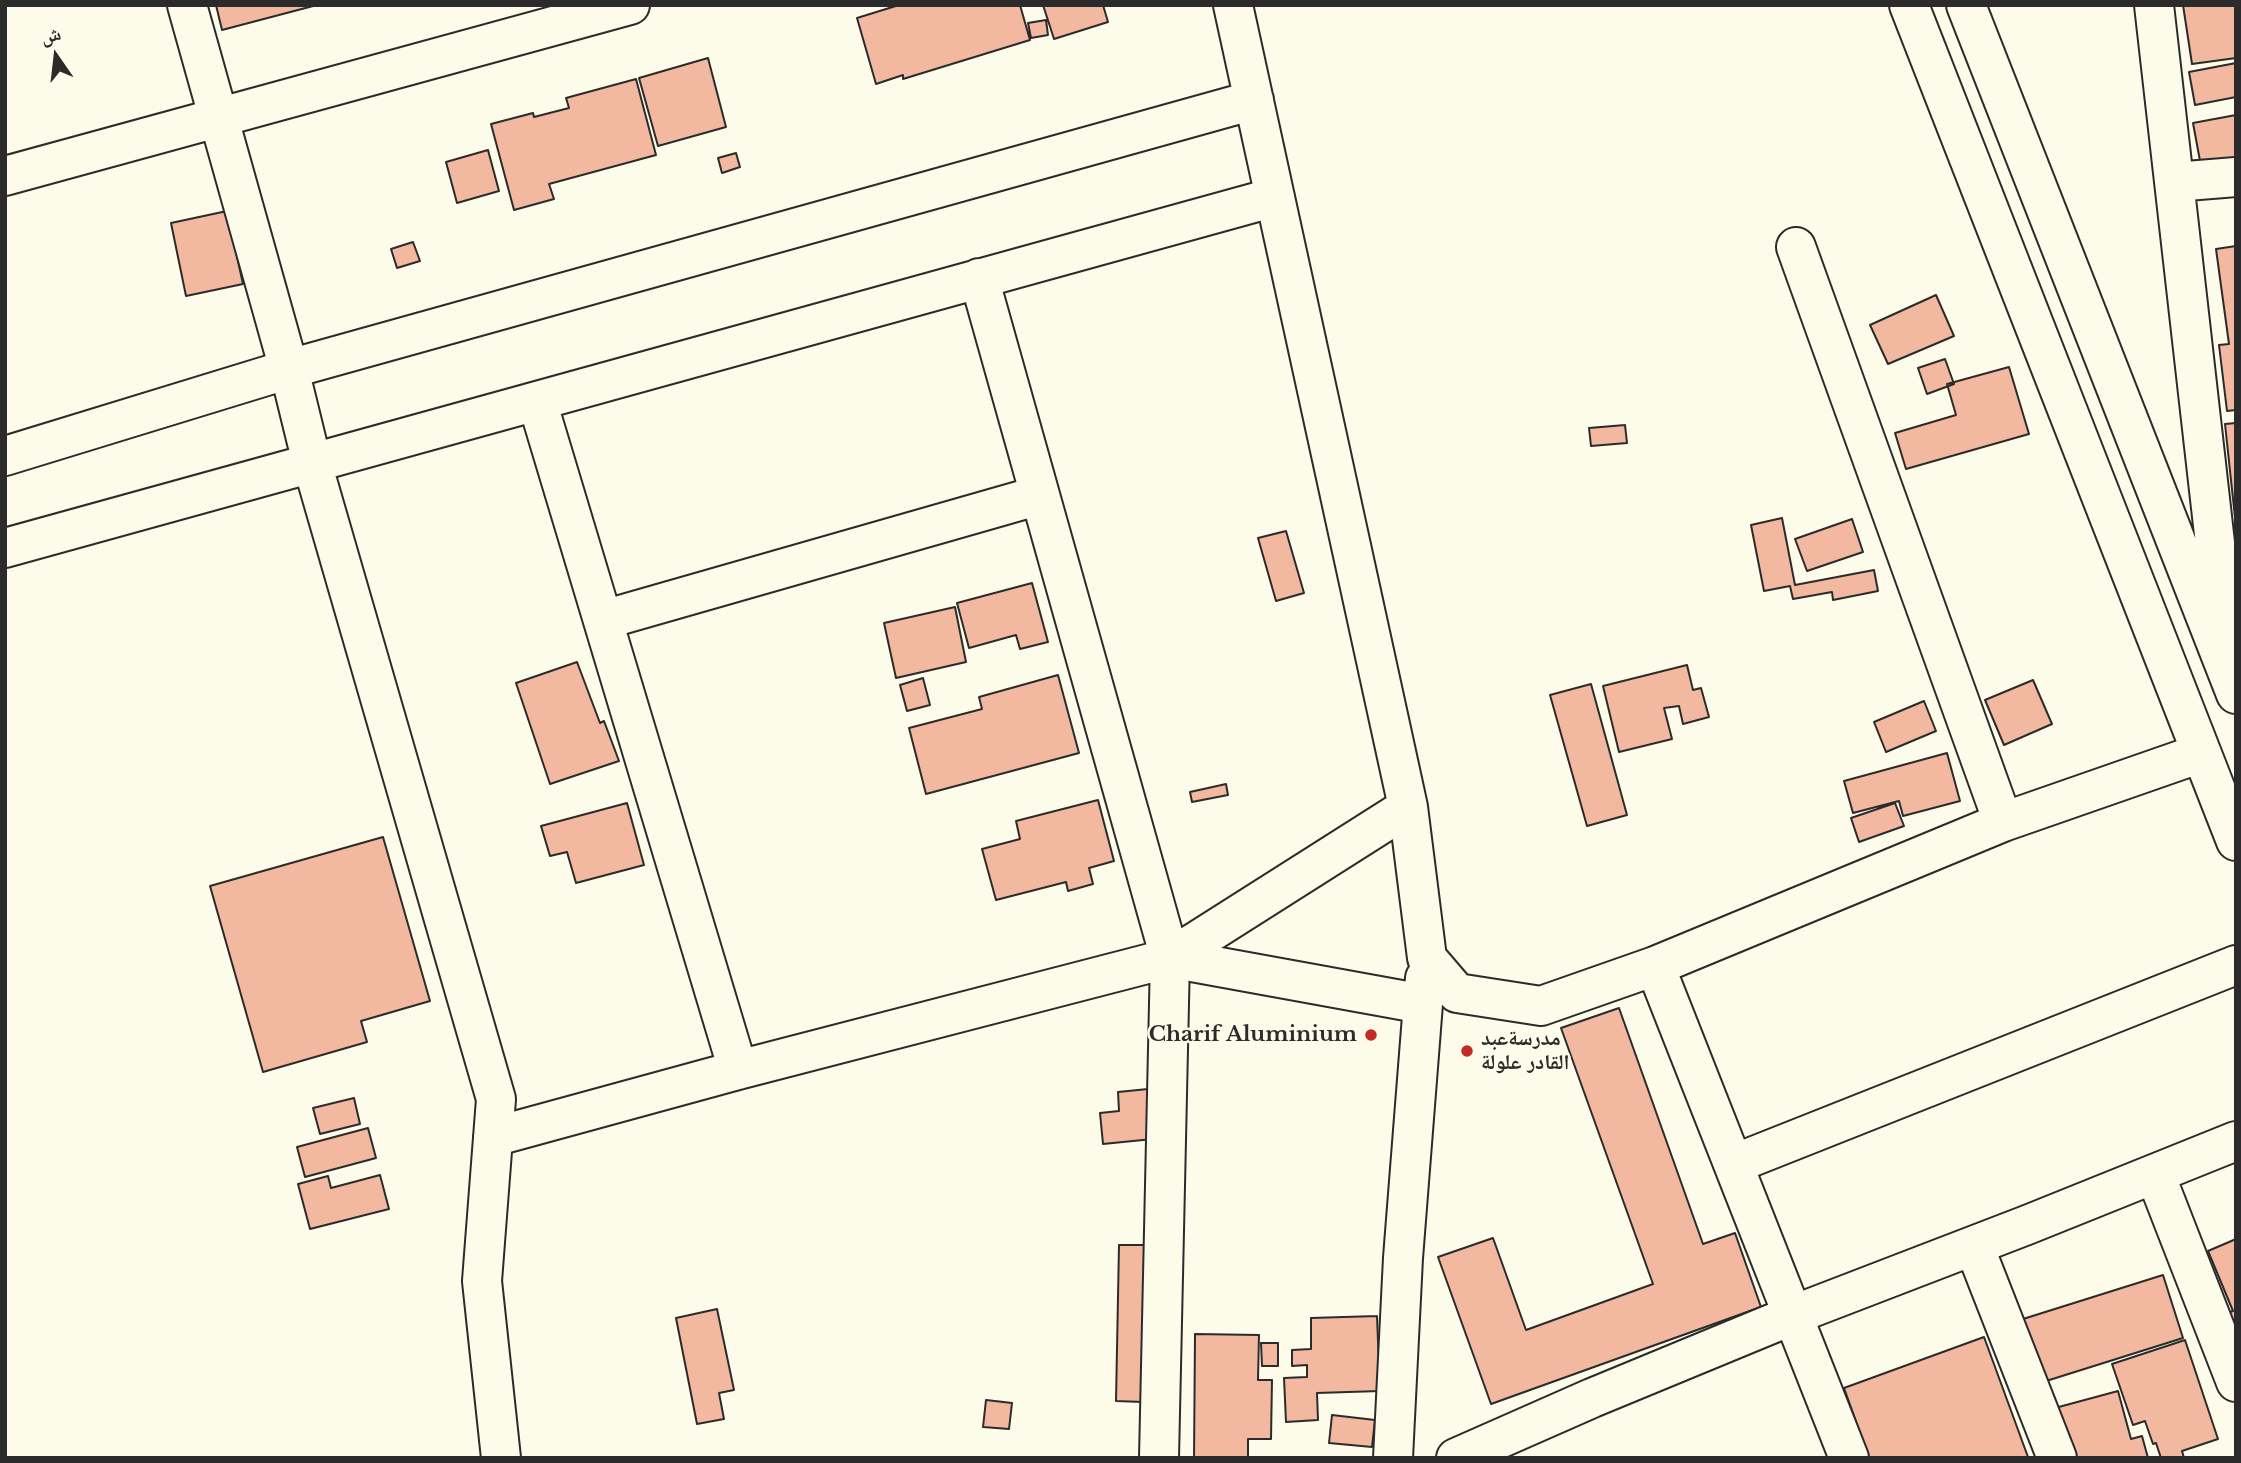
<!DOCTYPE html>
<meta charset="utf-8">
<style>
body{margin:0}
#map{position:relative;width:2241px;height:1463px;overflow:hidden;background:#fdfbea;font-family:"Libre Baskerville","Noto Naskh Arabic",serif}
canvas{display:block}
.frame{position:absolute;inset:0;border:7px solid #2b2b2b;pointer-events:none}
.north{position:absolute;left:21px;top:21px;width:70px;height:70px;-webkit-text-stroke:5px #fdfbea;paint-order:stroke;rotate:346deg;font-size:19px;font-weight:700;line-height:28px;text-align:center;color:#2b2b2b}
.north::after{content:'';display:block;margin:auto;width:24px;height:32px;background:#2b2b2b;clip-path:polygon(50% 0,100% 100%,50% 72%,0 100%)}
</style>
<div id="map">
<canvas width="2241" height="1463"></canvas>
<div class="frame"></div>
<div class="north">ش</div>
</div>
<script>
const ctx = document.querySelector('canvas').getContext('2d');
ctx.lineJoin = 'round';
function fillPath(path, color) { ctx.fillStyle = color; ctx.fill(path, 'evenodd'); }
const poly = rows => new Path2D(rows.map(r => 'M' + r).join(''));
function trace(path, color, width, dash) { ctx.strokeStyle = color; ctx.lineWidth = width; ctx.lineCap = dash ? 'butt' : 'round'; ctx.setLineDash(dash || []); ctx.stroke(path); }
function write(font, color, halo, rows, align = 'center') {
  ctx.font = font + ' "Libre Baskerville","Noto Naskh Arabic",serif'; ctx.lineWidth = 5; ctx.setLineDash([]); ctx.textBaseline = 'middle'; ctx.strokeStyle = halo; ctx.fillStyle = color; for (const [text, x, y, turn = 0] of rows) {
    ctx.save(); ctx.translate(x, y); ctx.rotate((+turn || 0) * Math.PI / 180); ctx.textAlign = isNaN(turn) ? turn : align; if (halo) ctx.strokeText(text, 0, 0); ctx.fillText(text, 0, 0); ctx.restore();
  }
}
const building = poly([
 [216,5,317,5,222,30,216,5],
 [899,5,1020,5,1030,40,903,79,903,75,876,84,857,18,899,5],
 [1043,5,1103,5,1108,22,1054,39,1043,5],
 [2183,5,2236,5,2236,58,2192,64,2183,5],
 [1046,20,1048,35,1031,38,1028,23,1046,20],
 [708,58,726,127,658,146,639,78,708,58],
 [2236,63,2236,97,2195,105,2189,72,2236,63],
 [636,79,656,155,549,184,554,199,514,210,491,124,533,113,534,117,569,108,566,98,636,79],
 [2236,115,2236,182,2205,188,2193,123,2236,115],
 [488,150,499,191,457,203,446,162,488,150],
 [736,153,740,167,722,173,718,158,736,153],
 [227,211,243,284,186,296,171,223,227,211],
 [413,242,420,261,397,268,391,249,413,242],
 [2236,246,2236,410,2227,411,2219,345,2229,344,2216,249,2236,246],
 [1936,295,1954,336,1888,364,1870,325,1936,295],
 [1945,359,1954,384,1927,394,1918,368,1945,359],
 [2009,367,2029,434,1906,469,1895,433,1956,415,1947,384,2009,367],
 [2236,423,2236,527,2225,424,2236,423],
 [1625,425,1627,443,1591,446,1589,428,1625,425],
 [1782,518,1795,585,1874,570,1878,591,1833,600,1832,592,1793,599,1790,586,1764,591,1751,525,1782,518],
 [1852,519,1863,552,1807,571,1795,539,1852,519],
 [1286,531,1304,593,1276,601,1258,538,1286,531],
 [1032,583,1048,642,1020,649,1016,635,969,648,957,603,1032,583],
 [955,607,966,662,896,678,884,623,955,607],
 [577,662,600,723,604,721,619,761,550,784,516,683,577,662],
 [1687,665,1693,690,1701,688,1709,717,1683,724,1679,706,1664,708,1672,739,1619,752,1603,686,1687,665],
 [1058,675,1079,753,926,794,909,728,982,709,979,697,1058,675],
 [923,678,930,705,907,711,900,685,923,678],
 [2033,680,2052,724,2004,745,1985,700,2033,680],
 [1591,684,1627,815,1587,826,1550,695,1591,684],
 [1924,701,1936,731,1886,752,1874,722,1924,701],
 [1947,753,1960,801,1903,816,1899,801,1853,813,1844,781,1947,753],
 [1226,784,1228,795,1192,802,1190,792,1226,784],
 [1098,800,1114,861,1089,868,1093,884,1068,891,1066,882,996,900,982,849,1020,839,1016,821,1098,800],
 [627,803,644,865,576,883,567,852,550,856,541,826,627,803],
 [1895,803,1904,826,1859,842,1851,818,1895,803],
 [383,837,430,1001,361,1021,367,1042,263,1072,210,886,383,837],
 [1619,1008,1703,1244,1735,1233,1761,1307,1491,1404,1438,1257,1493,1238,1526,1330,1653,1284,1561,1028,1619,1008],
 [1148,1089,1153,1139,1103,1144,1100,1113,1119,1111,1118,1092,1148,1089],
 [354,1098,360,1124,320,1134,313,1108,354,1098],
 [368,1128,376,1158,305,1177,297,1147,368,1128],
 [380,1175,389,1209,310,1229,298,1184,328,1176,331,1188,380,1175],
 [2236,1239,2236,1339,2216,1317,2233,1311,2208,1251,2236,1239],
 [1119,1245,1146,1245,1143,1402,1116,1401,1119,1245],
 [2163,1275,2183,1338,2043,1382,2023,1319,2163,1275],
 [717,1309,734,1390,719,1393,724,1419,697,1424,676,1318,717,1309],
 [1377,1316,1380,1391,1317,1393,1318,1420,1286,1422,1284,1378,1307,1377,1307,1365,1292,1366,1292,1350,1311,1349,1311,1318,1377,1316],
 [1195,1334,1259,1335,1258,1380,1272,1380,1271,1439,1248,1439,1248,1458,1194,1458,1195,1334],
 [1984,1337,2028,1457,1869,1458,1844,1388,1984,1337],
 [2185,1340,2218,1439,2182,1451,2184,1458,2161,1458,2156,1443,2153,1444,2145,1421,2133,1425,2112,1364,2185,1340],
 [1261,1343,1278,1343,1278,1366,1262,1366,1261,1343],
 [2118,1391,2131,1439,2142,1436,2148,1458,2069,1458,2055,1408,2118,1391],
 [986,1400,1012,1403,1009,1429,983,1427,986,1400],
 [1332,1415,1375,1420,1372,1447,1329,1443,1332,1415]
]);
const minor = poly([
 [187,5,289,369,312,463,496,1099,482,1281,501,1458],
 [1233,5,1408,807,1427,958,1457,993,1541,1006,1655,966,1849,1458],
 [1909,5,2236,841],
 [1966,5,2236,694],
 [2154,5,2225,631],
 [5,176,630,5],
 [2174,182,2236,177],
 [1796,247,2003,822],
 [979,278,1170,958,1159,1458],
 [537,401,738,1070],
 [5,456,289,369,1254,100],
 [5,548,1275,197],
 [603,620,1040,495],
 [1408,807,1170,958,1423,1004],
 [1655,966,2003,822,2201,753],
 [493,1137,738,1070,1170,958],
 [1734,1164,2236,965],
 [2155,1174,2236,1382],
 [1974,1246,2057,1458],
 [1393,1458,1403,1258,1425,978],
 [1456,1458,1592,1398,1793,1315,2027,1225,2236,1141]
]);
const markers = [
 [1371,1035,7,"#c62828"],
 [1467,1051,7,"#c62828"]
];
const poiNames = [
 ["Charif Aluminium",1357,1035],
 ["مدرسةعبد",1481,1039,"left"],
 ["القادر علولة",1481,1063,"left"]
];
fillPath(building, '#f2b8a0');
trace(building, '#2b2b2b', 2);
trace(minor, '#2b2b2b', 42);
trace(minor, '#fdfbea', 38);
for (const [x, y, r, color] of markers) { const dot = new Path2D(); dot.arc(x, y, r, 0, 2 * Math.PI); ctx.fillStyle = color; ctx.fill(dot); trace(dot, '#fdfbea', 2.5); }
write('bold 21px', '#2b2b2b', '#fdfbea', poiNames, 'right');
</script>
